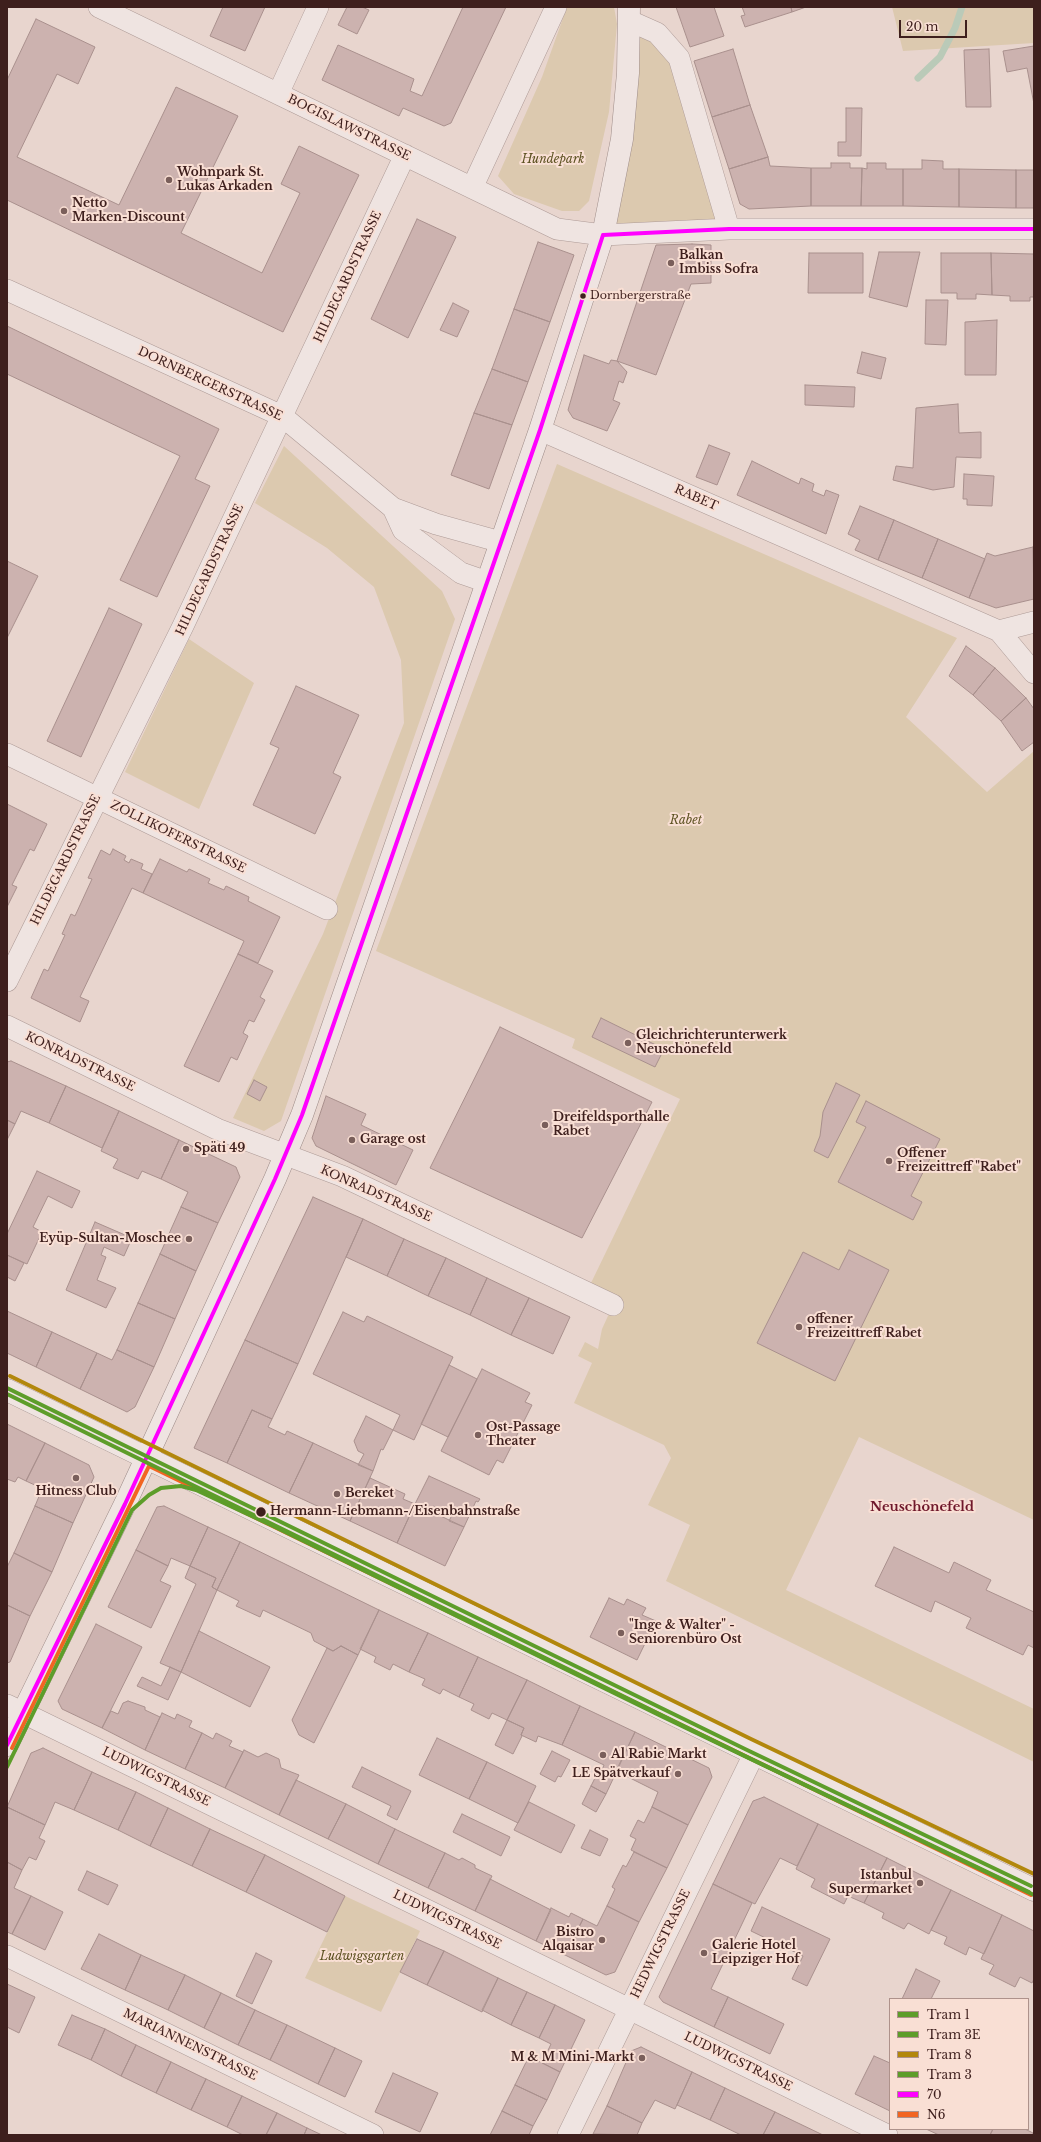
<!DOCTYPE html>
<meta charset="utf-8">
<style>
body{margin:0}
#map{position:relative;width:1041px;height:2142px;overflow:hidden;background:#e8d5ce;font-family:"Libre Baskerville",serif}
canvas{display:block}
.frame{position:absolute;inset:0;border:8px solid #3e1f1d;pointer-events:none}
.legend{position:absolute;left:889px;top:1998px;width:140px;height:132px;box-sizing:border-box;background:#f9dfd4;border:1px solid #ae928b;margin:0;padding:5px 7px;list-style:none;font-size:12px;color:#3e1f1d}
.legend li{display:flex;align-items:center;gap:8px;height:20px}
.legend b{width:20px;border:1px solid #ae928b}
.scale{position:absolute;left:899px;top:20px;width:68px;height:18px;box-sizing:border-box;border:2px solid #3e1f1d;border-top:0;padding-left:5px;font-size:12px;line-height:14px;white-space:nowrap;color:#3e1f1d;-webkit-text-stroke:3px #f9dfd4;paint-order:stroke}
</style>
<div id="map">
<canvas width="1041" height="2142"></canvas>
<div class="frame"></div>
<ul class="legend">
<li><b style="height:5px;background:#5d9d2a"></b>Tram 1</li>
<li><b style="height:5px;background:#5d9d2a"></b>Tram 3E</li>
<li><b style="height:5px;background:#b2870c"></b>Tram 8</li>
<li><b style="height:5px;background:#5d9d2a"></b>Tram 3</li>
<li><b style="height:5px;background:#f0f"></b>70</li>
<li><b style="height:5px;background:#f26522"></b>N6</li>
</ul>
<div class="scale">20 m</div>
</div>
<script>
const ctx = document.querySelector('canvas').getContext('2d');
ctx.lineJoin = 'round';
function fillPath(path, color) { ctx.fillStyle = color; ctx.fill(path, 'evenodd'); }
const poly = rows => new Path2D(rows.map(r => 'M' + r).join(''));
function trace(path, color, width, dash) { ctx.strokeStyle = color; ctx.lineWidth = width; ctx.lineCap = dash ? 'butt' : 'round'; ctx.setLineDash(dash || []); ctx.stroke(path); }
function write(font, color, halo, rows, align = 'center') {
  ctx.font = font + ' "Libre Baskerville",serif'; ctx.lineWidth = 4; ctx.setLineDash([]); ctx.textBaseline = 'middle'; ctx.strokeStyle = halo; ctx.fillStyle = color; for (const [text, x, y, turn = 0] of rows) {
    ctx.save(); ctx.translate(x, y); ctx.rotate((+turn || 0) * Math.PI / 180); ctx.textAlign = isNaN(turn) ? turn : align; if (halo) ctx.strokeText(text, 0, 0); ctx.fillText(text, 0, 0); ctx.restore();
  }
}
const green = poly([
 [567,7,614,7,617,24,609,112,589,201,579,211,562,211,514,194,498,176,542,77],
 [892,7,1034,7,1034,43,903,51],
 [630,21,679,58,729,229,603,235],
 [284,446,442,591,455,619,281,1121,264,1131,233,1118,323,934,404,723,401,660,374,587,327,548,255,503],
 [557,464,957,638,906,717,987,792,1034,751,1034,1520,859,1437,786,1590,1034,1709,1034,1762,666,1581,690,1525,648,1505,671,1458,664,1445,574,1403,592,1363,578,1356,585,1342,598,1349,602,1329,613,1305,591,1283,680,1099,572,1048,575,1039,376,951],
 [189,639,254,683,199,809,125,772],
 [345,1896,420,1931,381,2012,305,1978]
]);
const stream = poly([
 [918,78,940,57,955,28,962,7]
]);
const building = poly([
 [223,7,265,7,245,51,210,36,223,7],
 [347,7,362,7,369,10,357,34,338,25,347,7],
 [463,7,506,7,451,123,444,126,403,108,399,116,322,80,338,45,414,79,410,91,422,96,463,7],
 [676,7,714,7,724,36,690,47,676,7],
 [742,7,791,7,792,12,745,27,741,16,745,15,742,7],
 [791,7,806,7,792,12,791,7],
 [36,19,95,47,78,84,57,74,17,157,119,205,176,87,238,116,181,233,262,273,300,193,281,184,299,146,359,175,283,332,7,200,7,80,36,19],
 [1034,46,1034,104,1027,68,1007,72,1003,51,1034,46],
 [733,49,750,105,712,117,694,61,733,49],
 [989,49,991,107,966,107,964,50,989,49],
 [750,105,768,157,729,169,712,117,750,105],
 [846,108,862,108,861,156,838,156,838,142,846,142,846,108],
 [768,157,770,166,811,168,811,206,749,209,740,204,729,169,768,157],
 [922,160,943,161,943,169,959,169,959,207,903,206,903,169,922,169,922,160],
 [831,163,850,163,850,168,862,168,861,206,811,206,811,168,831,168,831,163],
 [867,163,886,163,886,169,903,169,903,206,861,206,862,168,867,169,867,163],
 [959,169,1016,170,1016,208,959,207,959,169],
 [1016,170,1034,170,1034,208,1016,208,1016,170],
 [417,219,456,237,408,338,371,319,417,219],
 [538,242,574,255,550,322,514,309,538,242],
 [692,244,711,245,711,283,691,284,656,375,617,361,656,245,692,244],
 [879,252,920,252,907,307,869,297,879,252],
 [809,253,863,253,863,293,808,293,809,253],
 [941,253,991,253,992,295,976,294,976,299,957,299,957,293,941,293,941,253],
 [991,253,1034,254,1034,297,1030,297,1030,301,1010,301,1010,296,992,295,991,253],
 [926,300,948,300,946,345,925,344,926,300],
 [453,303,469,311,457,337,440,330,453,303],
 [514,309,550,322,528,382,492,369,514,309],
 [997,320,996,375,965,375,965,322,997,320],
 [7,326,219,429,195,479,210,486,157,597,120,580,180,456,7,374,7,326],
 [862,352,886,358,881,379,857,373,862,352],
 [584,355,609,364,611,360,617,361,627,372,623,383,619,381,613,400,620,403,607,431,573,418,568,410,584,355],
 [492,369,528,382,512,425,474,413,492,369],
 [805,385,855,387,854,407,805,405,805,385],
 [958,404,959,433,981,432,981,458,956,457,954,487,933,490,893,480,896,466,913,468,916,408,958,404],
 [474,413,512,425,489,489,451,475,474,413],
 [709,445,730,453,717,485,696,477,709,445],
 [752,461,799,484,801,478,814,484,812,491,824,496,826,490,839,495,826,534,737,495,752,461],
 [964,474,994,476,992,506,967,505,967,499,963,499,964,474],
 [860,506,894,520,878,560,855,550,860,540,848,534,860,506],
 [894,520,938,539,922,578,878,560,894,520],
 [938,539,985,559,969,598,922,578,938,539],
 [1033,547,1034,599,996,608,969,598,987,553,995,556,1033,547],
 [7,561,38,576,7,638,7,561],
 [109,608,142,624,81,757,47,741,109,608],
 [966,646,995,668,973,695,949,676,966,646],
 [995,668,1026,698,1001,721,973,695,995,668],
 [296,686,359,715,333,773,341,777,315,834,253,805,279,748,270,744,296,686],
 [1026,698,1034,709,1034,742,1022,751,1001,721,1026,698],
 [7,804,47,824,34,851,30,849,12,885,17,887,7,907,7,804],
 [113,849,126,856,124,860,129,863,131,859,143,864,141,869,152,874,143,893,132,888,80,997,89,1001,80,1022,31,998,44,969,48,971,65,935,62,934,71,914,75,916,92,879,88,878,101,850,110,855,113,849],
 [160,859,187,872,189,869,210,879,208,883,224,890,226,886,249,897,248,901,280,917,258,963,238,954,244,941,143,893,160,859],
 [238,954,273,971,260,997,265,1000,254,1022,249,1020,243,1033,248,1036,237,1060,231,1057,219,1082,184,1066,238,954],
 [601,1018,664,1049,655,1067,592,1037,601,1018],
 [500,1027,652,1102,582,1238,430,1168,500,1027],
 [11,1061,66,1086,49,1123,21,1111,15,1124,7,1120,7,1062,11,1061],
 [254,1080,267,1087,260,1101,247,1094,254,1080],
 [836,1083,860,1095,828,1158,814,1151,820,1136,823,1112,836,1083],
 [66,1086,119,1111,102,1148,49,1123,66,1086],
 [326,1096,366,1114,361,1125,413,1150,396,1185,316,1146,312,1138,326,1096],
 [866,1101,940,1139,911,1196,922,1202,913,1220,838,1182,866,1127,856,1122,866,1101],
 [119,1111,179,1140,161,1179,142,1171,138,1179,113,1168,118,1159,101,1151,119,1111],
 [7,1120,15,1124,7,1140,7,1120],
 [179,1140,236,1167,240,1177,218,1223,181,1207,188,1192,161,1179,179,1140],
 [37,1171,80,1191,72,1208,48,1196,33,1227,42,1232,27,1264,7,1255,7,1234,37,1171],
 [313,1197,363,1219,298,1364,245,1340,313,1197],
 [181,1207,218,1223,196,1271,160,1254,181,1207],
 [363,1219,404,1239,387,1276,346,1257,363,1219],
 [95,1222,132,1238,124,1256,104,1247,101,1255,106,1257,97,1280,116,1288,106,1308,66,1290,95,1222],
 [404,1239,446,1258,428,1296,387,1276,404,1239],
 [849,1250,889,1270,835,1381,757,1343,803,1252,839,1270,849,1250],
 [160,1254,196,1271,175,1319,138,1303,160,1254],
 [7,1255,24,1263,15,1281,7,1277,7,1255],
 [446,1258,487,1278,470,1315,428,1296,446,1258],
 [487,1278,529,1298,511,1335,470,1315,487,1278],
 [529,1298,570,1317,553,1354,511,1335,529,1298],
 [138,1303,175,1319,154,1367,117,1350,138,1303],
 [7,1311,52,1332,36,1367,7,1353,7,1311],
 [343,1312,364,1322,367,1316,453,1357,414,1440,393,1430,400,1415,313,1374,343,1312],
 [52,1332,97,1353,80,1389,36,1367,52,1332],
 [245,1340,298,1364,272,1419,252,1410,227,1463,194,1448,245,1340],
 [117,1350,154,1367,135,1407,127,1412,80,1389,97,1353,112,1360,117,1350],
 [449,1365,477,1379,448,1437,421,1424,449,1365],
 [482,1369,530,1393,525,1402,532,1405,503,1463,497,1460,489,1475,441,1451,482,1369],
 [252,1410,272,1419,268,1427,285,1435,287,1431,313,1443,289,1493,227,1463,252,1410],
 [366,1416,393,1430,383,1450,381,1449,373,1471,358,1465,364,1454,358,1451,354,1441,366,1416],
 [7,1424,45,1443,26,1481,18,1477,15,1482,7,1479,7,1424],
 [45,1443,89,1465,94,1477,73,1523,35,1506,40,1494,37,1486,26,1481,45,1443],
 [313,1443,373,1471,350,1521,289,1493,313,1443],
 [429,1476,480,1499,478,1502,476,1501,464,1527,415,1504,429,1476],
 [370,1478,405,1494,403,1499,415,1504,397,1543,350,1521,370,1478],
 [415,1504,430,1512,433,1506,452,1515,449,1521,464,1527,445,1566,397,1543,415,1504],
 [35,1506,73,1523,52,1572,14,1553,35,1506],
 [164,1506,208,1527,190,1566,171,1558,168,1566,136,1550,157,1507,164,1506],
 [208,1527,240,1542,217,1590,212,1587,216,1578,190,1566,208,1527],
 [240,1542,379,1610,358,1655,341,1646,333,1651,314,1641,311,1633,263,1610,260,1617,236,1606,239,1601,217,1590,240,1542],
 [894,1547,949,1573,954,1562,991,1580,986,1590,1034,1612,1034,1648,1028,1645,1023,1655,966,1628,971,1618,935,1601,931,1612,875,1586,894,1547],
 [136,1550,168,1566,160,1581,171,1586,151,1628,108,1607,136,1550],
 [14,1553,52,1572,30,1616,7,1605,7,1567,14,1553],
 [190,1566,216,1578,212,1587,217,1590,181,1672,160,1663,196,1584,185,1578,190,1566],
 [609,1598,624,1605,627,1599,646,1608,642,1615,656,1621,637,1660,590,1637,609,1598],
 [7,1605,30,1616,10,1662,7,1663,7,1605],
 [379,1610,428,1633,409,1672,393,1664,390,1670,374,1662,376,1657,360,1649,379,1610],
 [96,1624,142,1647,102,1728,62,1709,58,1701,96,1624],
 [199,1631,270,1667,250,1707,181,1672,199,1631],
 [428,1633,478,1657,459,1697,443,1689,440,1694,422,1685,425,1679,409,1672,428,1633],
 [341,1646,358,1655,314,1743,299,1735,292,1720,327,1648,333,1651,341,1646],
 [478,1657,527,1680,507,1720,492,1713,489,1719,471,1710,474,1704,459,1697,478,1657],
 [170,1667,181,1672,168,1700,137,1686,142,1677,161,1686,170,1667],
 [527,1680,580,1706,562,1745,538,1736,536,1742,521,1735,524,1728,507,1720,527,1680],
 [128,1701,145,1707,145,1710,160,1717,145,1750,102,1728,111,1711,118,1714,123,1703,128,1701],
 [580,1706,635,1732,606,1794,591,1786,598,1772,601,1773,604,1765,562,1745,580,1706],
 [162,1713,175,1719,177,1714,192,1721,189,1727,202,1733,185,1769,145,1750,162,1713],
 [507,1720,524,1728,521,1735,522,1736,513,1754,495,1745,507,1720],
 [635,1732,709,1768,712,1777,688,1825,652,1807,658,1792,616,1771,635,1732],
 [202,1733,213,1739,216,1733,232,1741,229,1746,243,1752,225,1788,185,1769,202,1733],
 [437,1738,487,1762,469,1799,419,1775,437,1738],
 [43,1748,92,1772,74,1810,55,1802,45,1825,7,1807,31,1753,43,1748],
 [244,1750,258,1757,266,1753,279,1759,281,1768,299,1775,279,1815,225,1788,244,1750],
 [552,1751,570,1760,561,1777,558,1776,555,1782,540,1774,552,1751],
 [487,1762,536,1786,518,1823,469,1799,487,1762],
 [362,1767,411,1791,397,1820,387,1815,391,1806,352,1787,362,1767],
 [92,1772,136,1792,118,1830,74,1810,92,1772],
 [296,1780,346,1804,328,1839,279,1815,296,1780],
 [591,1786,606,1794,596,1812,582,1804,591,1786],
 [136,1792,168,1808,150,1846,118,1830,136,1792],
 [764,1797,818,1824,797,1866,780,1858,755,1904,713,1884,753,1801,764,1797],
 [529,1802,575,1825,561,1853,514,1830,529,1802],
 [346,1804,395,1829,378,1864,328,1839,346,1804],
 [7,1807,45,1825,39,1838,45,1841,36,1860,29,1857,22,1870,7,1862,7,1807],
 [652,1807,688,1825,667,1868,631,1850,636,1839,630,1836,638,1820,644,1823,652,1807],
 [168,1808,210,1829,192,1866,150,1846,168,1808],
 [462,1814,510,1837,501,1856,453,1832,462,1814],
 [818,1824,887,1858,864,1903,848,1896,844,1904,811,1887,815,1879,796,1869,818,1824],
 [210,1829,265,1855,246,1892,192,1866,210,1829],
 [395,1829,445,1853,428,1888,378,1864,395,1829],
 [590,1830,608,1839,600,1856,581,1848,590,1830],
 [634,1852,667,1868,639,1922,607,1906,615,1889,612,1887,623,1865,626,1867,634,1852],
 [445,1853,459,1860,462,1858,475,1865,475,1868,492,1876,475,1911,428,1888,445,1853],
 [265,1855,345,1896,327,1932,246,1892,265,1855],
 [887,1858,951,1890,929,1934,908,1923,904,1929,882,1918,884,1913,864,1903,887,1858],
 [7,1862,22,1870,14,1888,31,1896,12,1934,7,1932,7,1862],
 [87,1871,118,1885,108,1905,78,1890,87,1871],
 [490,1879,551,1910,536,1941,475,1911,490,1879],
 [713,1884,752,1903,711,1989,728,1997,714,2027,663,2002,659,1997,713,1884],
 [951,1890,1002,1915,984,1954,969,1947,966,1955,944,1944,947,1937,931,1930,951,1890],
 [31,1896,63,1912,45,1950,12,1934,31,1896],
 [607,1906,639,1922,615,1972,606,1975,565,1955,583,1919,597,1926,607,1906],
 [762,1907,830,1939,807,1986,792,1979,803,1956,751,1931,762,1907],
 [551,1908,569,1917,571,1913,583,1919,565,1955,536,1941,551,1908],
 [1002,1915,1034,1931,1034,1979,1032,1983,1020,1977,1015,1987,989,1974,994,1965,981,1959,1002,1915],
 [99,1934,141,1955,125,1990,81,1969,99,1934],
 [417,1939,444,1951,427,1985,400,1972,417,1939],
 [444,1951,498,1978,482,2012,427,1985,444,1951],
 [256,1953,272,1961,252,2004,236,1996,256,1953],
 [141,1955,185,1975,168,2010,125,1990,141,1955],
 [916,1969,940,1981,931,1999,902,1999,916,1969],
 [185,1975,221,1993,204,2028,168,2010,185,1975],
 [498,1978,527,1992,511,2025,482,2010,498,1978],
 [7,1984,35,1997,19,2033,7,2027,7,1984],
 [527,1992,555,2005,539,2038,511,2025,527,1992],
 [221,1993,255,2010,238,2045,204,2028,221,1993],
 [728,1997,784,2024,770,2054,714,2027,728,1997],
 [555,2005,585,2020,560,2072,542,2063,551,2044,539,2038,555,2005],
 [255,2010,287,2025,270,2060,238,2045,255,2010],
 [72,2015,105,2029,91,2060,58,2045,72,2015],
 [287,2025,335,2048,318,2084,270,2060,287,2025],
 [105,2029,136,2045,121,2076,91,2060,105,2029],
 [136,2045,171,2062,156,2093,121,2076,136,2045],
 [641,2047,692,2072,675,2109,655,2100,642,2123,607,2106,631,2051,641,2047],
 [335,2048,362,2061,345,2097,318,2084,335,2048],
 [529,2056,560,2072,547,2100,515,2085,529,2056],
 [874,2056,890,2063,890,2111,855,2094,874,2056],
 [171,2062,206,2079,191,2110,156,2093,171,2062],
 [692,2072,725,2088,710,2120,677,2105,692,2072],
 [393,2073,438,2093,420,2132,375,2112,393,2073],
 [206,2079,242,2096,227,2127,191,2110,206,2079],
 [515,2085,547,2100,533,2126,502,2111,515,2085],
 [725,2088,775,2112,763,2135,741,2135,710,2120,725,2088],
 [242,2096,277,2113,266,2135,243,2135,227,2127,242,2096],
 [607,2106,642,2123,637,2135,593,2134,607,2106],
 [502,2111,533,2126,529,2135,490,2135,502,2111],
 [775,2112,823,2135,763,2135,775,2112],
 [277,2113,307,2128,304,2135,266,2135,277,2113],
 [307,2128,322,2135,304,2135,307,2128],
 [926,2129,993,2129,990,2135,939,2135,926,2129],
 [993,2129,1025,2129,1033,2133,1032,2135,990,2135,993,2129]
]);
const street = poly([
 [99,7,557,229,603,235,729,229,1034,229],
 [630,21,657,33,679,58,729,229],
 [278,94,318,7],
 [472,188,556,7],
 [7,290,282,416,393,508,436,524,501,542],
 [540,430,999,631,1034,673],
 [393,508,403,530,461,573,487,582],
 [999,631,1034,622],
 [7,754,327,909],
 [7,981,183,626,405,155],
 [7,1026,217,1129,342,1176,613,1305],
 [7,1705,887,2135],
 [7,1956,373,2135],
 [568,2135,754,1754]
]);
const secondary = poly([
 [7,1390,1034,1890],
 [7,1745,125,1504,275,1179,302,1115,540,430,603,235,622,139,628,73,629,7]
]);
const bus1 = poly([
 [603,235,729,229,1034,229],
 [7,1745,125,1504,275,1179,302,1115,540,430,603,235]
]);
const bus2 = poly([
 [12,1748,149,1466,1031,1895]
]);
const tram1 = poly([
 [7,1767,132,1510,149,1495,161,1488,181,1486,196,1490,273,1526,661,1716,1034,1895]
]);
const tram2 = poly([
 [7,1388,745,1749,1031,1886]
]);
const tram3 = poly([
 [10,1376,751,1739,1034,1874]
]);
const tram4 = poly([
 [7,1394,743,1755,1029,1892]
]);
const markers = [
 [169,180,4,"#7a5f5b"],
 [64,211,4,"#7a5f5b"],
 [671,263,4,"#7a5f5b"],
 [583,296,3.5,"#3e1f1d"],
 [628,1043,4,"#7a5f5b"],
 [545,1125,4,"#7a5f5b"],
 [352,1140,4,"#7a5f5b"],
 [186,1149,4,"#7a5f5b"],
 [889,1161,4,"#7a5f5b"],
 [189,1239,4,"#7a5f5b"],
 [799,1327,4,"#7a5f5b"],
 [478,1435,4,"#7a5f5b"],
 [76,1478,4,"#7a5f5b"],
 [337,1494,4,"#7a5f5b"],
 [261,1512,5.5,"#3e1f1d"],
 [621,1633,4,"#7a5f5b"],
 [603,1755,4,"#7a5f5b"],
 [678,1774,4,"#7a5f5b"],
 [920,1883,4,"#7a5f5b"],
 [602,1940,4,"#7a5f5b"],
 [704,1953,4,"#7a5f5b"],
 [642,2058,4,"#7a5f5b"]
];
const busNames = [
 ["Dornbergerstraße",590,296]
];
const streetNames = [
 ["BOGISLAWSTRASSE",349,128,26],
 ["HILDEGARDSTRASSE",348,277,-65],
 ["DORNBERGERSTRASSE",210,384,25],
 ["RABET",696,498,24],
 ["HILDEGARDSTRASSE",210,570,-65],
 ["ZOLLIKOFERSTRASSE",178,837,26],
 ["HILDEGARDSTRASSE",66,860,-64],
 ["KONRADSTRASSE",80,1062,26],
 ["KONRADSTRASSE",376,1194,24],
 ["LUDWIGSTRASSE",156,1777,26],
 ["LUDWIGSTRASSE",447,1920,26],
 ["HEDWIGSTRASSE",661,1944,-64],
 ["MARIANNENSTRASSE",190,2045,26],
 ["LUDWIGSTRASSE",738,2062,26]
];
const parkNames = [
 ["Hundepark",553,160],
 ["Rabet",686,821],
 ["Ludwigsgarten",362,1957]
];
const poiNames = [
 ["Wohnpark St.",177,173],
 ["Lukas Arkaden",177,187],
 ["Netto",72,204],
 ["Marken-Discount",72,218],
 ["Balkan",679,256],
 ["Imbiss Sofra",679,270],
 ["Gleichrichterunterwerk",636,1036],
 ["Neuschönefeld",636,1050],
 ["Dreifeldsporthalle",553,1118],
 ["Rabet",553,1132],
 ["Garage ost",360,1140],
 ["Späti 49",194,1149],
 ["Offener",897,1154],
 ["Freizeittreff \"Rabet\"",897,1168],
 ["Eyüp-Sultan-Moschee",181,1239,"right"],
 ["offener",807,1320],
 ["Freizeittreff Rabet",807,1334],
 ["Ost-Passage",486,1428],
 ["Theater",486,1442],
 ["Hitness Club",76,1492,"center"],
 ["Bereket",345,1494],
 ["\"Inge & Walter\" -",629,1626],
 ["Seniorenbüro Ost",629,1640],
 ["Al Rabie Markt",611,1755],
 ["LE Spätverkauf",670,1774,"right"],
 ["Istanbul",912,1876,"right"],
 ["Supermarket",912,1890,"right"],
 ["Bistro",594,1933,"right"],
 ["Alqaisar",594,1947,"right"],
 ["Galerie Hotel",712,1946],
 ["Leipziger Hof",712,1960],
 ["M & M Mini-Markt",634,2058,"right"]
];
const stopNames = [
 ["Hermann-Liebmann-/Eisenbahnstraße",270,1512]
];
const neighbourhoodNames = [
 ["Neuschönefeld",922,1507]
];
fillPath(green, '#dcc9af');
trace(stream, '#bacab8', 7);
fillPath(building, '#ccb2af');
trace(building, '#a9908d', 1);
trace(street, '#ae9b97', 22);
trace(secondary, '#9d8b87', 23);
trace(street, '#efe4e1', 21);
trace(secondary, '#efe4e1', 22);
trace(bus1, '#f0f', 4);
trace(bus2, '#f26522', 4);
trace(tram1, '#5d9d2a', 4);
trace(tram2, '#5d9d2a', 4);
trace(tram3, '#b2870c', 4);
trace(tram4, '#5d9d2a', 4);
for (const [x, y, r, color] of markers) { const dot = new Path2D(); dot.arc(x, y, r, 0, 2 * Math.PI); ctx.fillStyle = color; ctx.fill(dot); trace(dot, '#f9dfd4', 1.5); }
write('11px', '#3e1f1d', '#f9dfd4', busNames, 'left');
write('12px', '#3e1f1d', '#f9dfd4', streetNames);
write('italic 12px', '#5d5222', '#f9dfd4', parkNames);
write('bold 12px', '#3e1f1d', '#f9dfd4', poiNames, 'left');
write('bold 12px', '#3e1f1d', '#f9dfd4', stopNames, 'left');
write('bold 13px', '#6f182b', '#f9dfd4', neighbourhoodNames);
</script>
